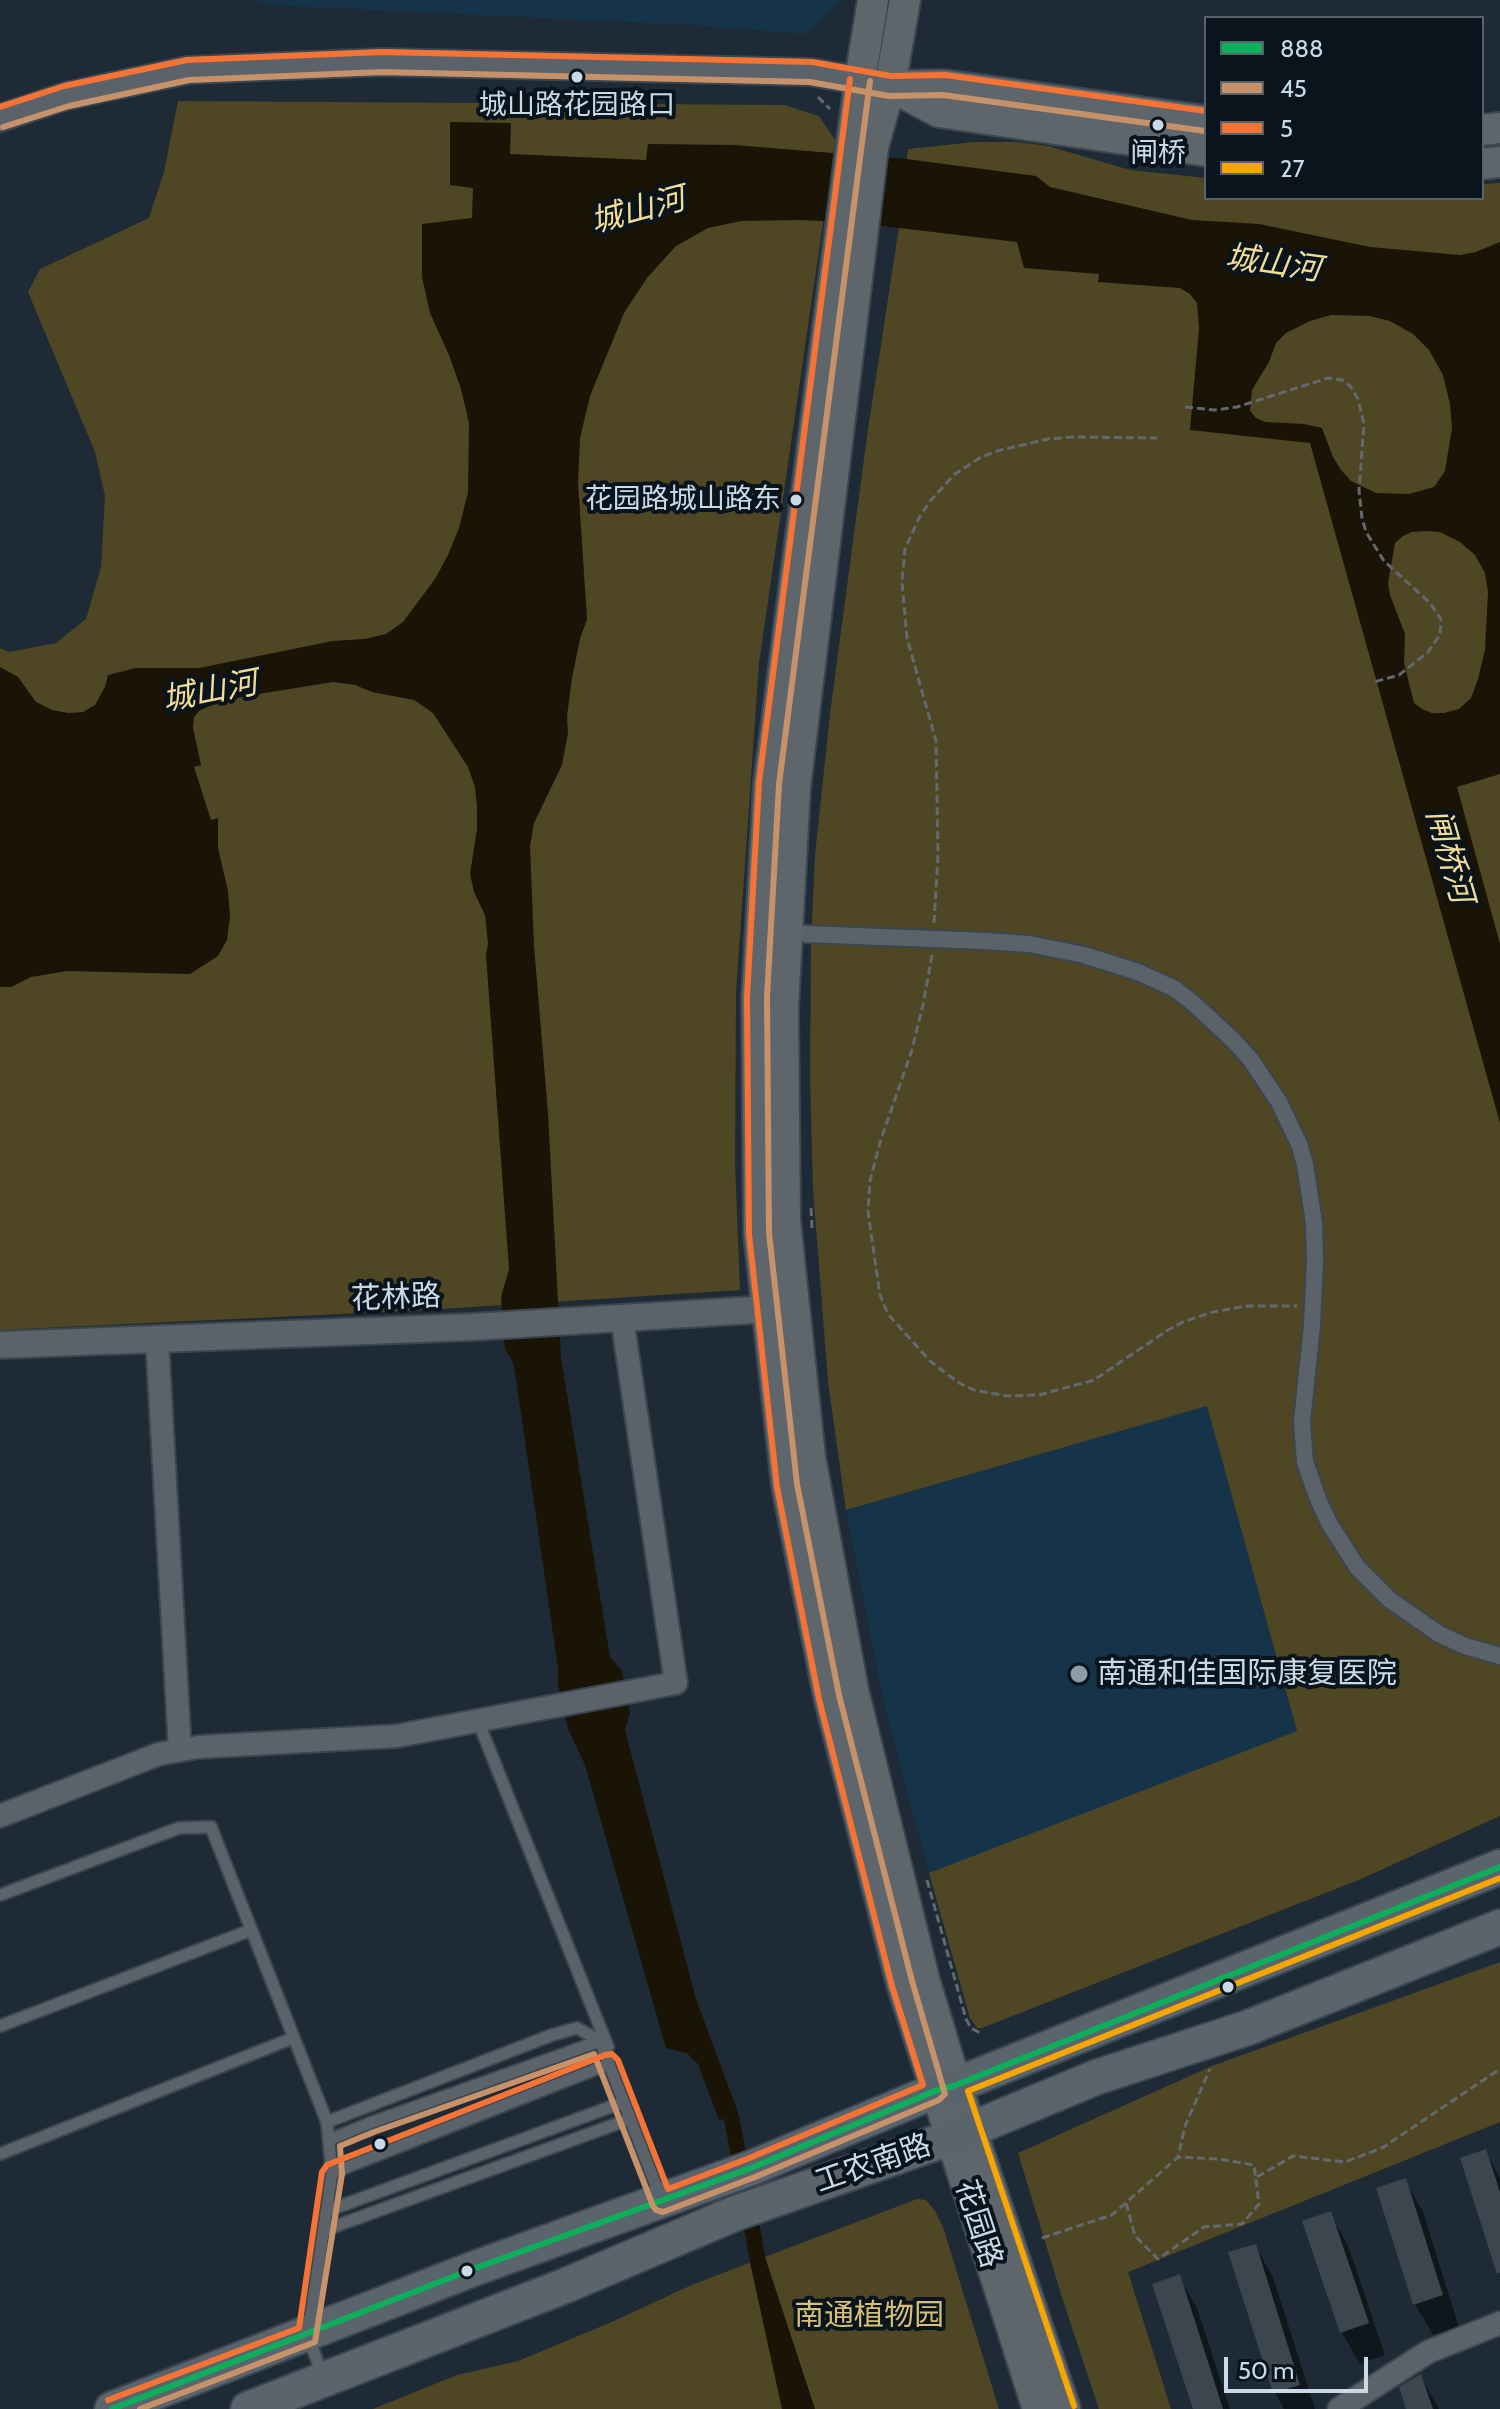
<!DOCTYPE html>
<meta charset="utf-8">
<style>
body{margin:0}
#map{position:relative;width:1500px;height:2409px;overflow:hidden;background:#1e2b36;font-family:Cabin,sans-serif}
canvas{display:block}
.legend{position:absolute;left:1204px;top:16px;width:280px;height:184px;box-sizing:border-box;background:#09141c;border:2px solid #56636d;margin:0;padding:10px 14px;list-style:none;font-size:24px;color:#cad9e6}
.legend li{display:flex;align-items:center;gap:16px;height:40px}
.legend b{width:40px;border:2px solid #56636d}
.scale{position:absolute;left:1224px;top:2357px;width:144px;height:36px;box-sizing:border-box;border:4px solid #cad9e6;border-top:0;padding-left:10px;font-size:24px;line-height:28px;white-space:nowrap;color:#cad9e6;-webkit-text-stroke:6px #09141c;paint-order:stroke}
</style>
<div id="map">
<canvas width="1500" height="2409"></canvas>
<ul class="legend">
<li><b style="height:10px;background:#0daf5c"></b>888</li>
<li><b style="height:10px;background:#c7916a"></b>45</li>
<li><b style="height:10px;background:#f57335"></b>5</li>
<li><b style="height:10px;background:#f7a600"></b>27</li>
</ul>
<div class="scale">50 m</div>
</div>
<script>
const ctx = document.querySelector('canvas').getContext('2d');
ctx.lineJoin = 'round';
function fillPath(path, color) { ctx.fillStyle = color; ctx.fill(path, 'evenodd'); }
const poly = rows => new Path2D(rows.map(r => 'M' + r).join(''));
function trace(path, color, width, dash) { ctx.strokeStyle = color; ctx.lineWidth = width; ctx.lineCap = dash ? 'butt' : 'round'; ctx.setLineDash(dash || []); ctx.stroke(path); }
function write(font, color, halo, rows, align = 'center') {
  ctx.font = font + ' Cabin,"Noto Sans SC",sans-serif'; ctx.lineWidth = 8; ctx.setLineDash([]); ctx.textBaseline = 'middle'; ctx.strokeStyle = halo; ctx.fillStyle = color; for (const [text, x, y, turn = 0] of rows) {
    ctx.save(); ctx.translate(x, y); ctx.rotate((+turn || 0) * Math.PI / 180); ctx.textAlign = isNaN(turn) ? turn : align; if (halo) ctx.strokeText(text, 0, 0); ctx.fillText(text, 0, 0); ctx.restore();
  }
}
const built = poly([
 [251,0,840,0,806,34,691,25,269,5],
 [1207,1406,1297,1732,929,1873,885,1708,846,1510]
]);
const green = poly([
 [178,101,784,105,819,116,835,140,759,663,736,993,735,1164,740,1290,425,1310,0,1330,0,648,9,652,56,643,86,619,101,567,105,496,95,452,28,292,40,269,149,218,164,172],
 [974,142,1017,142,1048,146,1130,170,1206,178,1206,198,1482,198,1482,184,1500,183,1500,1816,1361,1879,982,2028,977,2028,970,2018,929,1873,1297,1731,1207,1406,846,1510,828,1382,813,1189,810,1078,811,942,815,855,830,714,867,436,899,227,908,149],
 [1500,1962,1500,2122,1128,2272,1171,2409,1099,2409,1061,2294,1018,2153,1212,2066],
 [917,2199,926,2200,935,2211,943,2227,999,2409,373,2409,457,2375,518,2361,607,2324,694,2284]
]);
const water = poly([
 [450,122,511,123,510,154,646,160,648,144,734,145,906,159,1036,176,1050,187,1192,220,1259,224,1370,247,1460,255,1476,252,1500,242,1500,774,1457,787,1500,944,1500,1123,1310,443,1190,430,1199,328,1197,303,1190,294,1180,288,1098,282,1099,274,1024,268,1017,242,857,223,802,220,741,221,708,228,676,246,647,278,624,313,590,396,580,438,578,482,587,619,580,639,572,678,567,716,568,733,562,765,534,823,530,846,534,946,548,1113,561,1358,610,1657,622,1671,630,1712,625,1730,696,1999,739,2115,766,2260,815,2409,782,2409,751,2267,724,2119,719,2120,698,2064,687,2053,666,2048,585,1765,568,1729,558,1684,558,1668,516,1379,513,1362,505,1349,501,1297,509,1269,486,955,488,943,485,915,474,892,470,874,477,829,477,807,475,787,468,767,433,713,414,700,372,692,355,685,333,682,246,696,214,704,199,711,194,717,193,728,201,765,194,767,211,820,218,818,218,848,228,891,230,916,227,940,218,956,190,974,67,971,31,977,11,987,0,987,0,667,18,677,36,702,52,710,68,713,83,712,95,705,105,687,108,675,136,668,199,668,333,641,365,639,386,634,403,622,435,579,448,555,459,528,468,492,469,423,461,389,449,355,430,313,422,277,422,224,472,218,473,188,450,185],
 [1331,315,1370,316,1390,321,1413,334,1429,350,1443,375,1450,404,1452,428,1445,471,1434,487,1409,494,1376,493,1351,481,1341,470,1333,457,1322,428,1304,424,1265,422,1256,418,1250,411,1252,390,1269,362,1276,343,1286,333,1310,321],
 [1426,531,1440,532,1460,542,1475,555,1485,573,1488,592,1485,650,1478,679,1471,698,1459,709,1444,713,1432,713,1422,709,1414,703,1404,663,1405,634,1390,595,1388,583,1395,543,1403,536,1412,532]
]);
const shadow = poly([
 [1485,2152,1500,2177,1500,2277,1462,2159],
 [1405,2181,1423,2212,1459,2327,1433,2335,1415,2304],
 [1330,2214,1348,2245,1385,2355,1360,2364,1342,2333,1305,2222],
 [1255,2246,1273,2277,1315,2409,1284,2409,1275,2392],
 [1179,2277,1197,2308,1230,2409,1195,2409],
 [1421,2377,1439,2409,1408,2409]
]);
const building = poly([
 [1486,2149,1500,2192,1500,2273,1497,2274,1460,2158],
 [1406,2178,1443,2295,1413,2305,1376,2188],
 [1331,2211,1369,2323,1340,2333,1302,2221],
 [1256,2244,1300,2385,1273,2393,1228,2252],
 [1180,2274,1223,2409,1193,2409,1152,2284],
 [1421,2374,1433,2409,1406,2409,1399,2387]
]);
const path = poly([
 [818,97,830,109],
 [1185,407,1215,410,1237,407,1328,378,1342,380,1350,386,1358,399,1364,424,1359,490,1362,518,1366,532,1384,561,1430,603,1441,619,1440,635,1427,653,1399,675,1374,682],
 [934,923,938,855,936,741,907,638,902,582,905,549,919,518,931,500,955,474,981,457,997,451,1048,439,1073,437,1157,438],
 [932,955,923,1005,911,1053,881,1139,870,1181,868,1212,880,1295,888,1314,930,1361,959,1383,974,1390,1007,1396,1039,1395,1094,1380,1168,1330,1183,1322,1213,1312,1246,1306,1297,1306],
 [811,1208,812,1228],
 [927,1880,966,2019,971,2028,980,2033],
 [1257,2177,1293,2156,1345,2162,1382,2148,1500,2069],
 [1126,2203,1135,2236,1158,2259,1204,2227,1242,2224,1259,2204,1254,2165,1219,2159,1178,2157],
 [1042,2238,1112,2215,1178,2157,1185,2126,1210,2069]
]);
const service = poly([
 [478,1721,608,2047],
 [0,1895,179,1828,211,1827,327,2122,332,2173,308,2335,322,2375],
 [0,2026,251,1930],
 [327,2122,552,2035,577,2028,600,2041,660,2196],
 [329,2140,370,2123,600,2041],
 [0,2154,293,2038],
 [332,2173,609,2064],
 [327,2211,624,2102],
 [325,2230,630,2119]
]);
const pedestrian = poly([
 [805,934,986,941,1029,944,1084,955,1138,972,1175,989,1193,1003,1234,1041,1251,1060,1279,1102,1299,1144,1305,1164,1314,1223,1315,1261,1312,1325,1302,1422,1305,1462,1318,1499,1329,1523,1357,1567,1390,1600,1439,1634,1465,1646,1500,1656]
]);
const minor = poly([
 [157,1339,180,1750],
 [0,1816,159,1754,198,1747,397,1736,676,1683,622,1318],
 [1339,2409,1428,2352,1500,2323]
]);
const tertiary = poly([
 [0,118,66,96,188,70,383,62,811,72,878,84],
 [0,1345,472,1327,787,1308]
]);
const secondary = poly([
 [873,0,860,80,769,783,757,997,759,1234,787,1486,829,1697,902,1984,1038,2409],
 [905,0,890,86,873,147,795,788,783,1008,785,1220,810,1457,853,1690,924,1979,956,2085,1065,2409],
 [890,86,939,112,1206,151],
 [892,86,944,85,1206,121],
 [1482,130,1500,128],
 [1482,164,1500,162]
]);
const primary = poly([
 [112,2409,473,2269,751,2168,935,2091,956,2085,1500,1867],
 [248,2409,567,2285,736,2213,950,2138,1097,2077,1247,2028,1500,1927]
]);
const bus1 = poly([
 [112,2409,473,2269,751,2168,935,2091,956,2085,1500,1867]
]);
const bus2 = poly([
 [3,127,69,106,189,80,383,72,810,82,889,96,943,95,1205,131],
 [140,2409,315,2342,342,2174,340,2146,374,2132,594,2054,653,2206,656,2210,663,2212,755,2177,939,2100,945,2094,912,1981,839,1695,797,1484,769,1233,767,997,779,784,870,81]
]);
const bus3 = poly([
 [0,107,64,86,187,60,383,52,812,62,891,76,945,75,1206,111],
 [108,2400,299,2328,322,2172,327,2165,605,2055,612,2054,618,2060,668,2189,747,2159,923,2085,892,1986,819,1699,777,1487,749,1234,747,997,759,782,850,79]
]);
const bus4 = poly([
 [1074,2406,968,2091,1500,1878]
]);
const markers = [
 [577,77,7,"#cad9e6"],
 [1158,125,7,"#cad9e6"],
 [796,500,7,"#cad9e6"],
 [1079,1674,10,"#8e9ca8"],
 [1228,1987,7,"#cad9e6"],
 [380,2144,7,"#cad9e6"],
 [467,2271,7,"#cad9e6"]
];
const busNames = [
 ["城山路花园路口",577,106],
 ["闸桥",1158,154],
 ["花园路城山路东",781,500,"right"]
];
const streetNames = [
 ["花林路",396,1298,-2],
 ["工农南路",873,2164,-19],
 ["花园路",978,2224,72]
];
const poiNames = [
 ["南通和佳国际康复医院",1097,1674]
];
const parkNames = [
 ["南通植物园",869,2316]
];
const waterNames = [
 ["城山河",638,211,-15],
 ["城山河",1273,264,8],
 ["城山河",210,692,-11],
 ["闸桥河",1449,856,74]
];
fillPath(built, '#15344a');
fillPath(green, '#4f4624');
fillPath(water, '#191405');
fillPath(shadow, '#0007');
fillPath(building, '#3b464f');
trace(service, '#3b4650', 15);
trace(pedestrian, '#3b4650', 20);
trace(minor, '#3b4650', 26);
trace(tertiary, '#3b4650', 30);
trace(secondary, '#3b4650', 34);
trace(primary, '#3b4650', 38);
trace(path, '#62696f', 3, [8, 4]);
trace(service, '#5c6269', 11);
trace(pedestrian, '#5c6269', 16);
trace(minor, '#5c6269', 22);
trace(tertiary, '#5c6269', 26);
trace(secondary, '#5e666c', 30);
trace(primary, '#5a646c', 34);
trace(bus1, '#0daf5c', 6);
trace(bus2, '#c7916a', 6);
trace(bus3, '#f57335', 6);
trace(bus4, '#f7a600', 6);
for (const [x, y, r, color] of markers) { const dot = new Path2D(); dot.arc(x, y, r, 0, 2 * Math.PI); ctx.fillStyle = color; ctx.fill(dot); trace(dot, '#09141c', 3); }
write('28px', '#cad9e6', '#09141c', busNames);
write('30px', '#cad9e6', '#09141c', streetNames);
write('30px', '#cad9e6', '#09141c', poiNames, 'left');
write('30px', '#d6bf77', '#09141c', parkNames);
write('italic 32px', '#f3dc93', '#09141c', waterNames);
</script>
